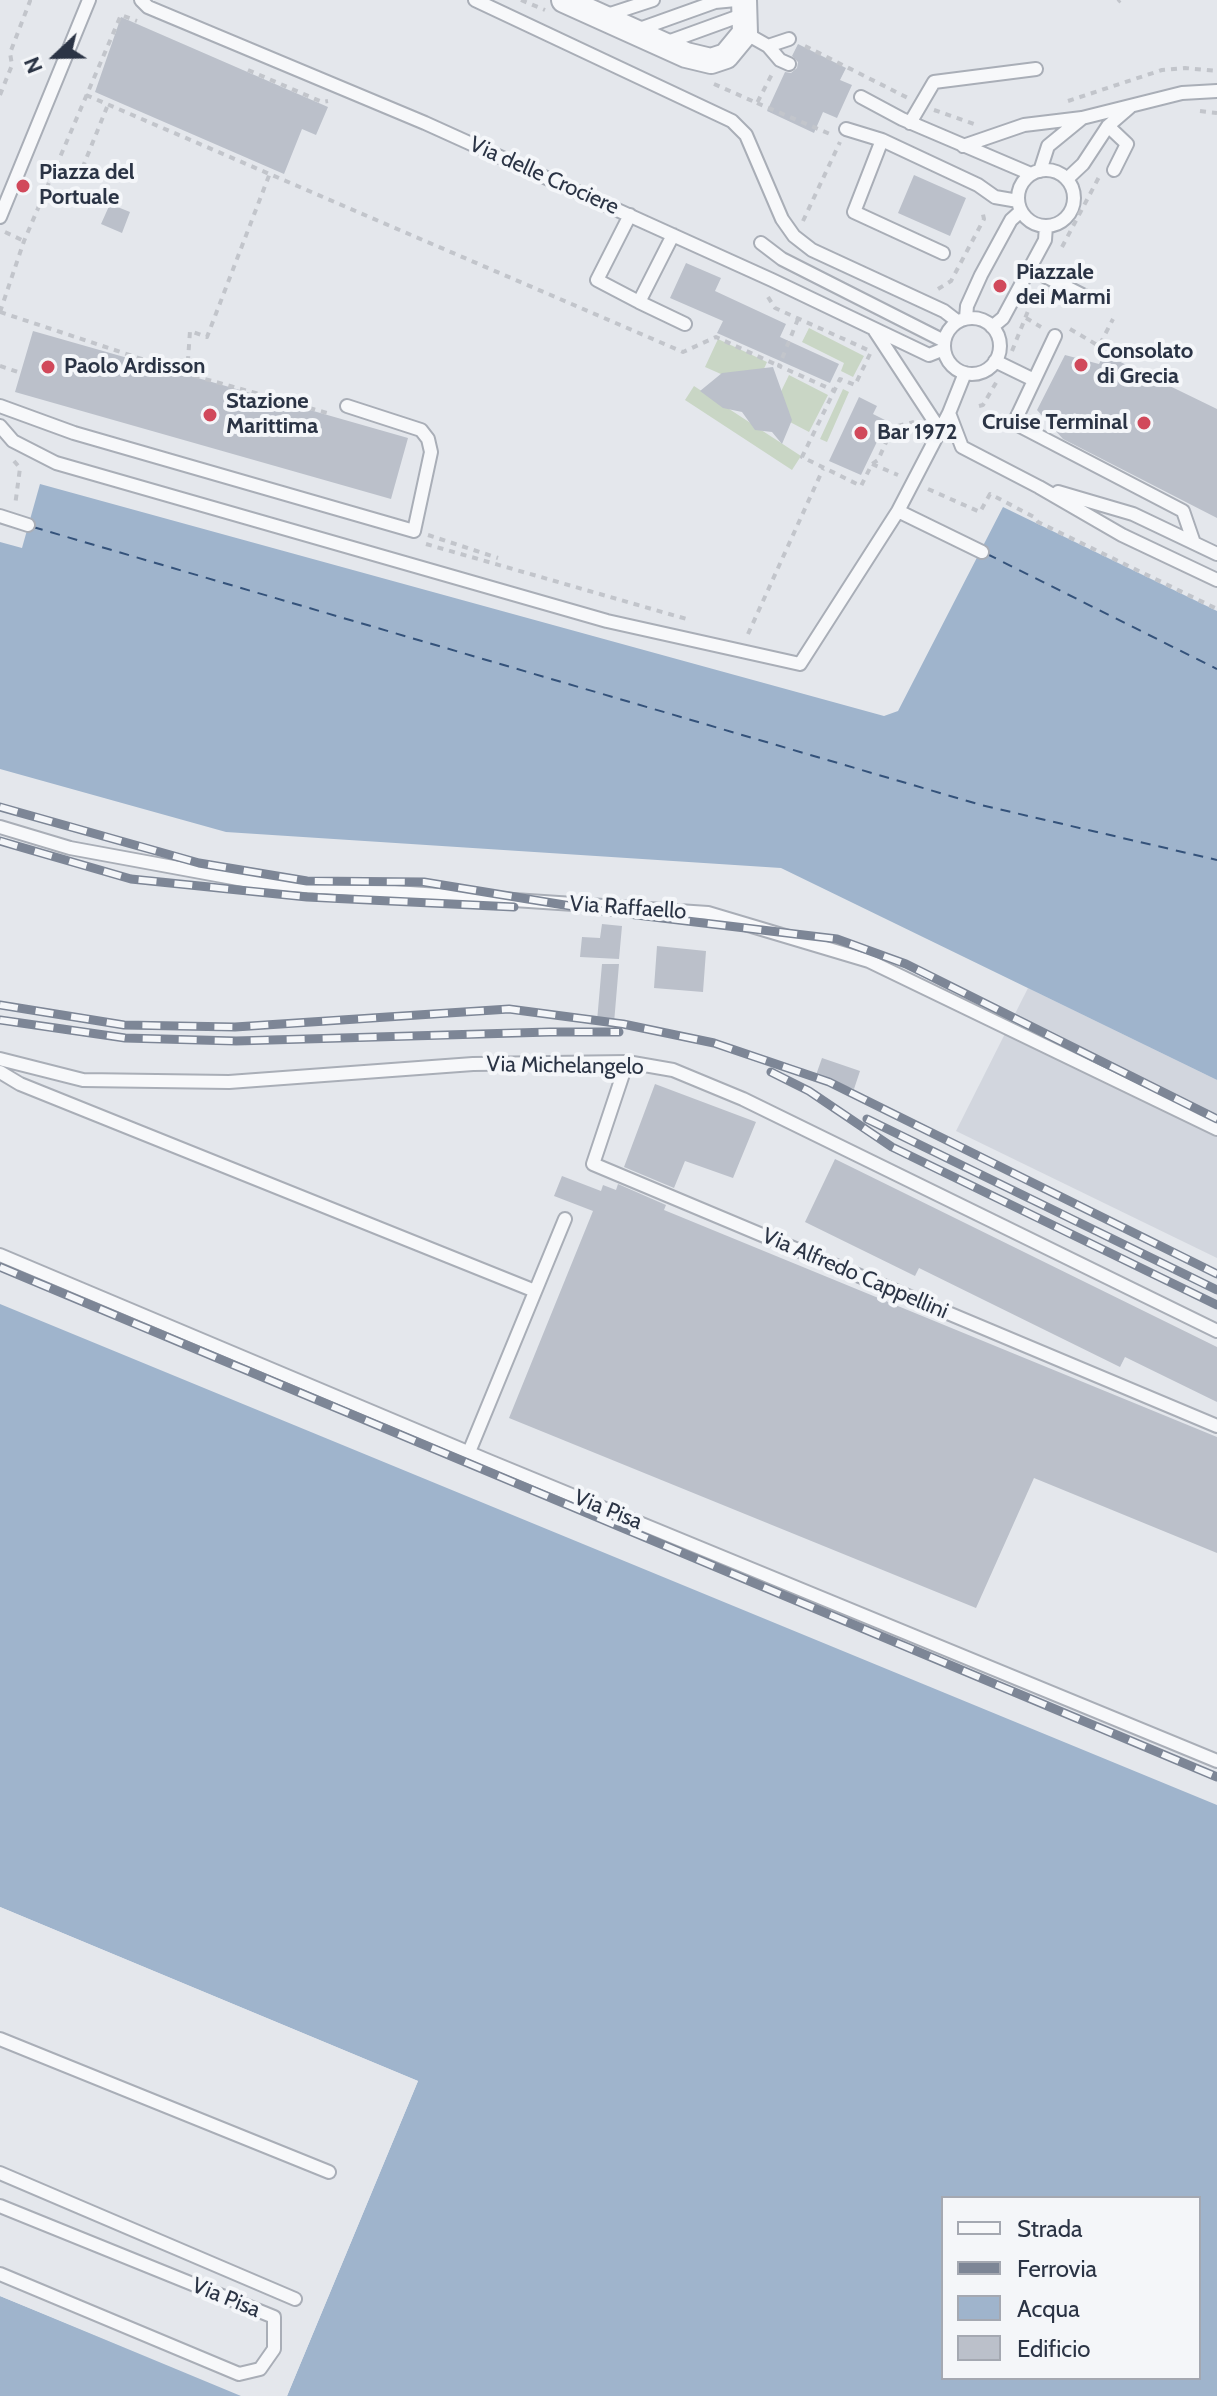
<!DOCTYPE html>
<style>
body{margin:0}
#map{position:relative;width:1217px;height:2396px;overflow:hidden;background:#e4e7ec;font-family:Cabin,sans-serif}
canvas{display:block}
.legend{position:absolute;left:941px;top:2196px;width:260px;height:184px;box-sizing:border-box;background:#f4f6f9;border:2px solid #a4a8b1;margin:0;padding:10px 14px;list-style:none;font-size:24px;color:#2b3445}
.legend li{display:flex;align-items:center;gap:16px;height:40px}
.legend b{width:40px;border:2px solid #a4a8b1}
.north{position:absolute;left:16px;top:16px;width:80px;height:80px;-webkit-text-stroke:6px #f4f6f9;paint-order:stroke;rotate:248deg;font-size:22px;font-weight:700;line-height:32px;text-align:center;color:#2b3445}
.north::after{content:'';display:block;margin:auto;width:28px;height:36px;background:#2b3445;clip-path:polygon(50% 0,100% 100%,50% 72%,0 100%)}
</style>
<div id="map">
<canvas width="1217" height="2396"></canvas>
<ul class="legend">
<li><b style="height:10px;background:#f7f8fa"></b>Strada</li>
<li><b style="height:10px;background:#7d8696"></b>Ferrovia</li>
<li><b style="height:22px;background:#9fb4cc"></b>Acqua</li>
<li><b style="height:22px;background:#bbc0ca"></b>Edificio</li>
</ul>
<div class="north">N</div>
</div>
<script>
const ctx = document.querySelector('canvas').getContext('2d');
ctx.lineJoin = 'round';
function fillPath(path, color) { ctx.fillStyle = color; ctx.fill(path, 'evenodd'); }
const poly = rows => new Path2D(rows.map(r => 'M' + r).join(''));
function trace(path, color, width, dash) { ctx.strokeStyle = color; ctx.lineWidth = width; ctx.lineCap = dash ? 'butt' : 'round'; ctx.setLineDash(dash || []); ctx.stroke(path); }
function write(font, color, halo, rows, align = 'center') {
  ctx.font = font + ' Cabin,sans-serif'; ctx.lineWidth = 8; ctx.setLineDash([]); ctx.textBaseline = 'middle'; ctx.strokeStyle = halo; ctx.fillStyle = color; for (const [text, x, y, turn = 0] of rows) {
    ctx.save(); ctx.translate(x, y); ctx.rotate((+turn || 0) * Math.PI / 180); ctx.textAlign = isNaN(turn) ? turn : align; if (halo) ctx.strokeText(text, 0, 0); ctx.fillText(text, 0, 0); ctx.restore();
  }
}
const built = poly([
 [1028,988,1217,1080,1217,1258,956,1131]
]);
const green = poly([
 [809,328,864,356,853,377,841,371,844,363,802,342],
 [718,339,767,362,755,389,705,367],
 [789,375,828,395,809,432,771,412],
 [694,386,801,456,792,470,685,400],
 [843,389,849,392,827,442,820,439]
]);
const water = poly([
 [40,484,884,716,898,711,1003,507,1217,611,1217,1080,781,868,226,832,0,769,0,542,22,548],
 [0,1304,1217,1805,1217,2396,287,2396,418,2081,0,1907],
 [943,2198,1199,2198,1199,2378,943,2378],
 [0,2296,241,2396,0,2396]
]);
const pier = poly([
 [0,1907,418,2081,287,2396,283,2396,413,2083,0,1911],
 [0,2292,242,2392,245,2396,0,2296]
]);
const ferry = poly([
 [33,527,981,805,1217,860],
 [987,554,1217,669]
]);
const building = poly([
 [121,17,328,107,316,135,302,129,284,174,95,92],
 [798,44,846,68,840,80,852,85,837,118,823,112,814,133,767,111,785,72,791,73,797,68,798,62,792,56],
 [914,175,966,198,950,236,898,213],
 [110,204,130,212,122,233,101,224],
 [686,263,721,278,715,291,786,324,780,337,839,364,830,383,717,333,723,321,670,298],
 [33,331,408,438,391,499,15,392],
 [1104,354,1217,409,1217,518,1063,439,1037,410,1065,355,1099,364],
 [773,367,792,420,782,444,772,432,755,430,742,412,723,408,700,391,722,373],
 [859,397,877,406,873,414,887,421,861,475,829,461],
 [602,924,622,926,619,959,580,957,582,937,600,938],
 [657,946,706,951,703,992,654,988],
 [602,964,619,964,614,1023,597,1021],
 [822,1058,860,1071,854,1089,816,1075],
 [655,1084,756,1122,733,1178,685,1161,674,1188,624,1167],
 [835,1159,1217,1347,1217,1402,1125,1357,1120,1367,919,1268,915,1276,805,1222],
 [562,1176,601,1191,603,1185,616,1190,618,1184,666,1205,664,1210,1217,1437,1217,1553,1034,1478,976,1608,509,1418,593,1211,554,1196]
]);
const path = poly([
 [521,0,545,10],
 [1118,2,1120,0],
 [805,46,908,98],
 [248,70,322,102,328,101],
 [714,84,757,103,772,74],
 [0,95,12,65,10,53,30,1,28,0],
 [86,95,683,352,716,337,779,366],
 [1068,101,1162,70,1185,68,1217,71],
 [757,103,830,134],
 [934,110,974,124],
 [1200,111,1217,113],
 [78,179,107,107],
 [70,199,73,190],
 [803,221,840,142],
 [5,232,24,241],
 [1062,247,1099,177],
 [938,289,951,281,984,219,982,210],
 [768,297,775,308,868,350],
 [0,312,24,241,121,15,137,21],
 [0,312,187,374,331,414],
 [1026,318,1041,327],
 [798,319,779,366,835,391],
 [1070,329,1099,346,1113,319],
 [1012,351,1028,311],
 [870,354,855,385,840,379,802,457,861,486,872,464,878,460,893,427,914,422],
 [0,366,21,373],
 [187,374,190,331,207,337,270,173],
 [979,406,983,405,997,381],
 [14,461,20,468,15,506],
 [872,464,898,475],
 [928,489,980,512,990,494,1034,517,1038,522,1217,609],
 [428,535,498,558],
 [426,544,690,620],
 [748,634,823,469]
]);
const service = poly([
 [141,0,148,7,425,123,772,280,929,355,944,349],
 [475,0,732,121,746,135,782,219,794,236,812,250,944,311,957,321],
 [604,16,653,0],
 [634,31,715,2,736,0],
 [745,33,768,46,780,60,789,64],
 [665,43,745,14],
 [768,46,789,39],
 [861,97,902,119,1031,174],
 [910,123,934,82,1036,69],
 [1108,126,1127,144,1114,170],
 [846,129,882,140,978,185,995,197,1018,201],
 [882,140,854,212,943,253],
 [963,146,1024,125,1082,118,1182,93,1217,91],
 '1018 198a28 28 0 1 1 56 0a28 28 0 1 1-56 0Z',
 [1040,171,1048,146,1081,119],
 [1067,179,1083,164,1108,126,1130,107],
 [630,215,597,280,639,302,673,235],
 [0,217,89,0],
 [761,243,782,259,944,341],
 [1029,268,1088,298],
 [639,302,685,324],
 [966,318,967,306,981,275,1011,220,1021,211],
 '944 346a28 28 0 1 1 56 0a28 28 0 1 1-56 0Z',
 [992,327,1003,318,1045,240,1046,226],
 [875,331,940,430],
 [1055,336,1014,423,1183,511,1194,543],
 [995,361,1034,380],
 [0,406,74,433,414,531,431,452,428,439,421,430,347,406],
 [949,413,962,447,1039,487,1122,535,1217,580],
 [0,426,13,441,56,463,607,621,800,664,898,511,949,413,965,373],
 [1058,492,1133,514,1217,554],
 [898,511,982,552],
 [0,516,28,525],
 [0,827,70,848,260,883,708,913,869,961,1217,1129],
 [0,1059,83,1080,229,1082,473,1064,627,1062,673,1070,743,1099,1217,1331],
 [627,1062,593,1164,1217,1426],
 [0,1072,20,1084,535,1291],
 [0,1255,489,1461,1217,1761],
 [469,1452,565,1219],
 [0,2039,329,2172],
 [0,2173,295,2299],
 [0,2206,274,2317,274,2349,260,2369,239,2374,0,2274]
]);
const minor = poly([
 [564,0,686,55,711,61,726,56,745,33,744,0]
]);
const rail = poly([
 [0,807,199,863,307,881,424,882,595,910,837,939,906,964,1217,1119],
 [0,841,131,879,307,897,514,907],
 [0,1005,124,1025,235,1027,509,1009,623,1024,714,1043,829,1082,1217,1274],
 [0,1020,125,1038,236,1041,550,1032,619,1032],
 [771,1072,809,1091,892,1147,1217,1305],
 [867,1119,1217,1290],
 [0,1267,1217,1777]
]);
const markers = [
 [23,186,8,"#d1495b"],
 [1000,286,8,"#d1495b"],
 [1081,365,8,"#d1495b"],
 [48,367,8,"#d1495b"],
 [210,415,8,"#d1495b"],
 [1144,423,8,"#d1495b"],
 [861,433,8,"#d1495b"]
];
const poiNames = [
 ["Piazza del",39,173],
 ["Portuale",39,198],
 ["Piazzale",1016,273],
 ["dei Marmi",1016,298],
 ["Consolato",1097,352],
 ["di Grecia",1097,377],
 ["Paolo Ardisson",64,367],
 ["Stazione",226,402],
 ["Marittima",226,427],
 ["Cruise Terminal",1128,423,"right"],
 ["Bar 1972",877,433]
];
const streetNames = [
 ["Via delle Crociere",544,176,24],
 ["Via Raffaello",628,908,4],
 ["Via Michelangelo",565,1066,1],
 ["Via Alfredo Cappellini",855,1274,23],
 ["Via Pisa",608,1510,22],
 ["Via Pisa",226,2298,22]
];
fillPath(built, '#d2d6de');
fillPath(green, '#c9d6c5');
fillPath(water, '#9fb4cc');
fillPath(pier, '#e4e7ec');
trace(ferry, '#34527a', 2, [10, 8]);
fillPath(building, '#bbc0ca');
trace(service, '#a9aeb7', 16);
trace(minor, '#a9aeb7', 28);
trace(path, '#c2c5cb', 4, [6, 6]);
trace(service, '#f7f8fa', 12);
trace(minor, '#f7f8fa', 24);
trace(rail, '#7d8696', 9);
trace(rail, '#f4f6f9', 6, [18]);
for (const [x, y, r, color] of markers) { const dot = new Path2D(); dot.arc(x, y, r, 0, 2 * Math.PI); ctx.fillStyle = color; ctx.fill(dot); trace(dot, '#f4f6f9', 3); }
write('bold 22px', '#2b3445', '#f4f6f9', poiNames, 'left');
write('22px', '#2b3445', '#f4f6f9', streetNames);
</script>
